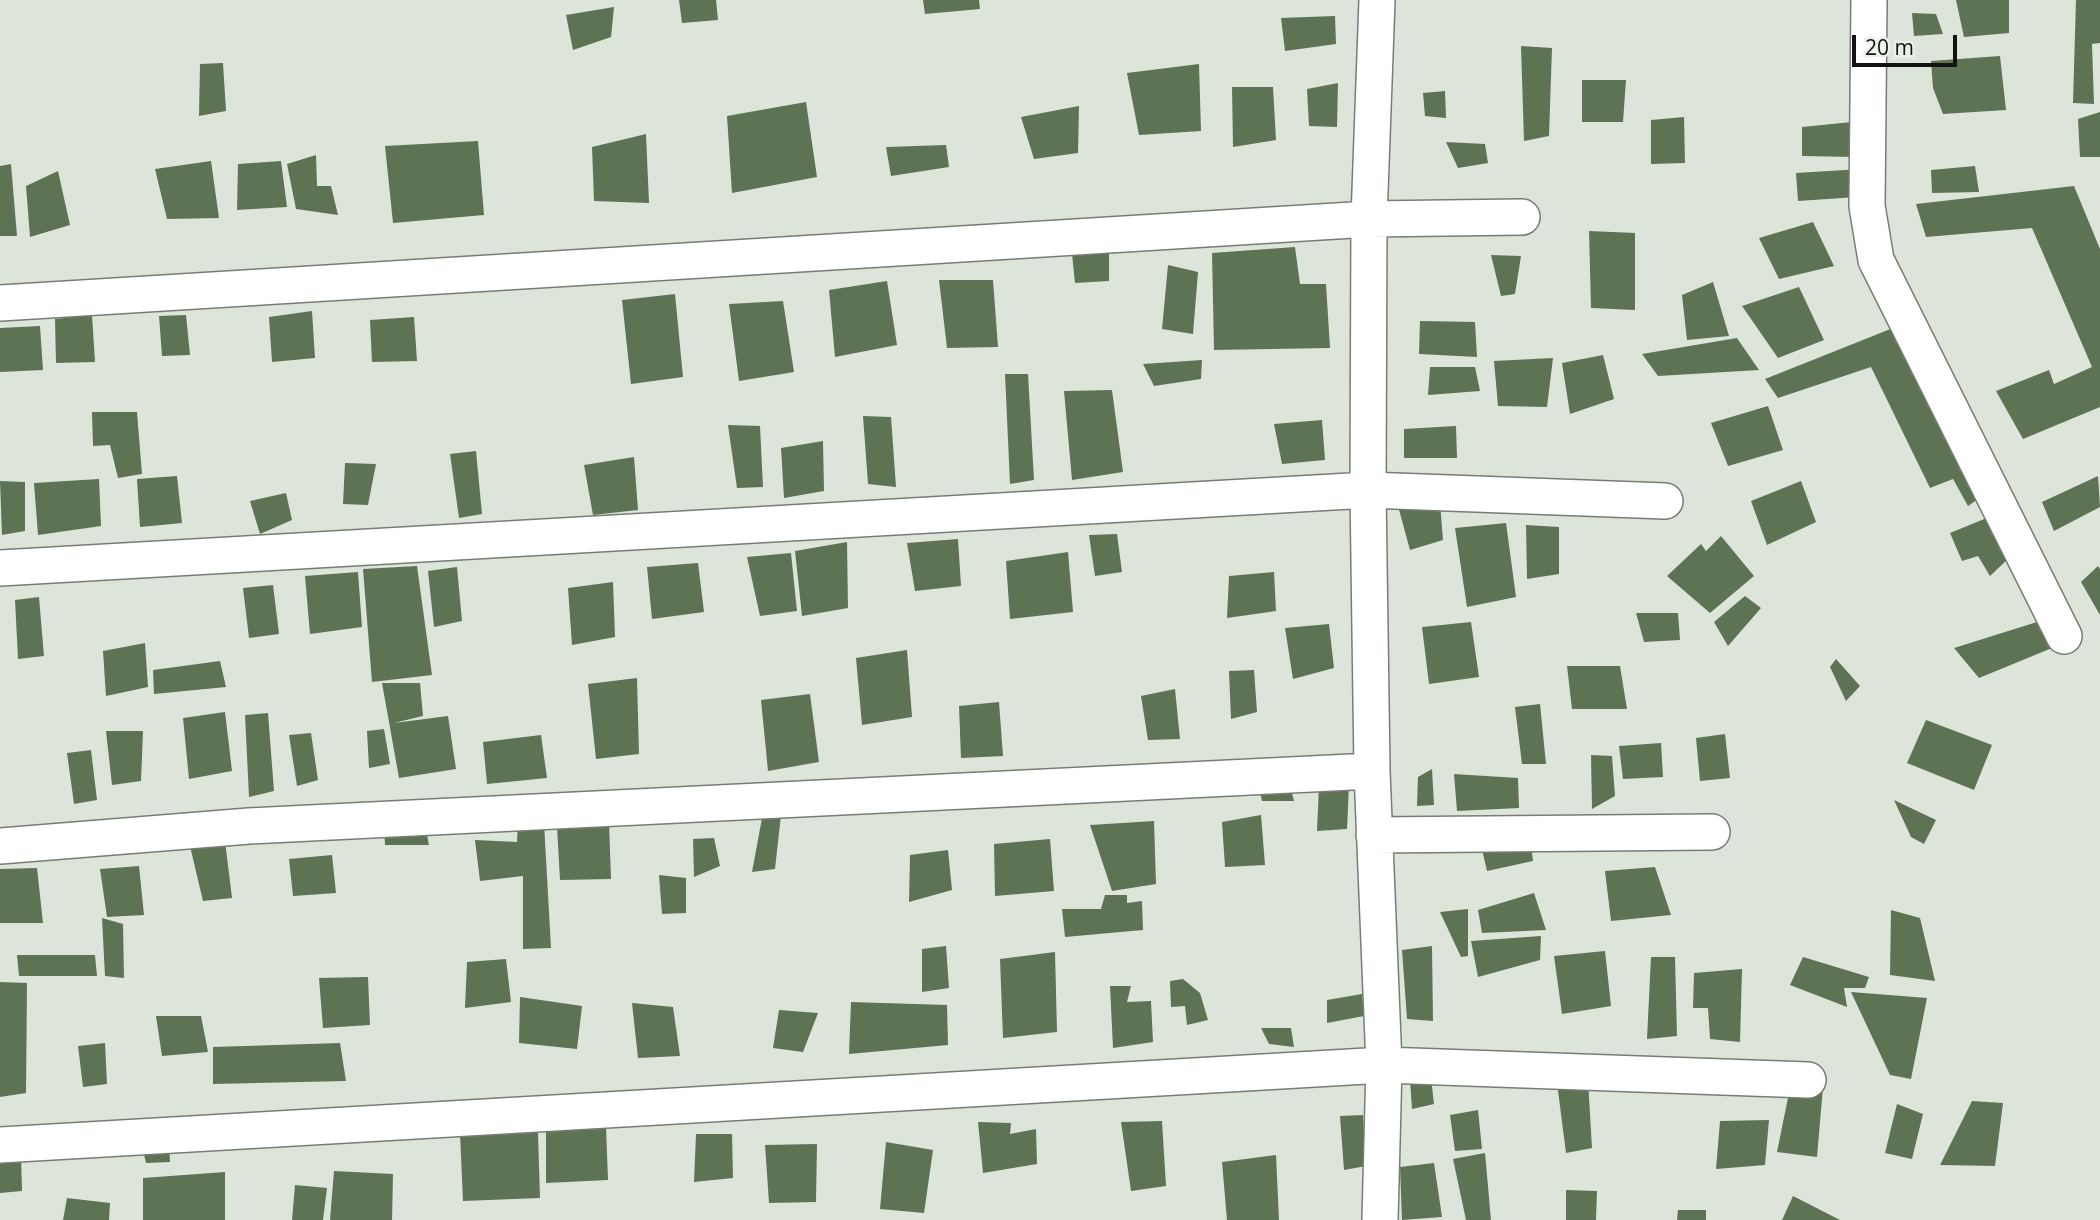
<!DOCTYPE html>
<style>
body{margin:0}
#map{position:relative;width:2100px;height:1220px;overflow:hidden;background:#dde5db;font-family:"Open Sans",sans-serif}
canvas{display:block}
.scale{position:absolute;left:1852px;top:35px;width:105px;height:32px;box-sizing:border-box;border:4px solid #121411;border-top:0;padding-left:9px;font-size:21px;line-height:24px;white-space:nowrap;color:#121411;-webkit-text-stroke:5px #ebf2e8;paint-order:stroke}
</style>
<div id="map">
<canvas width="2100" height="1220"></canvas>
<div class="scale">20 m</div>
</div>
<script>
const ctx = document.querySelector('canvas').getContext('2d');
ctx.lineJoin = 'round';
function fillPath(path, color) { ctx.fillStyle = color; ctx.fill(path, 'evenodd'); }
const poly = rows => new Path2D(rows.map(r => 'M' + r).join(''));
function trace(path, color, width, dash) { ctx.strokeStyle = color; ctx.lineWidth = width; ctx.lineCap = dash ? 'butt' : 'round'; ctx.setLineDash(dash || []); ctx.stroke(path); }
const building = poly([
 [679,0,716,0,718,20,682,23],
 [923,0,979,0,980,9,925,14],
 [1956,0,2009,0,2009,33,1964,37],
 [2076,0,2100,0,2100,43,2092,44,2094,104,2073,103],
 [614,7,611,37,573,50,566,15],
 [1912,13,1936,14,1943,34,1914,36],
 [1335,16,1336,44,1285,51,1281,18],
 [1521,46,1552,48,1549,136,1524,141],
 [2000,56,2006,110,1943,114,1933,88,1931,61],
 [223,63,226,111,199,116,200,64],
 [1199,64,1201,131,1139,135,1127,73],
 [1582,80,1626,80,1623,122,1582,122],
 [1338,83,1337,127,1309,126,1307,89],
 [1232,87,1273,87,1276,140,1233,147],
 [1445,91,1446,118,1425,116,1423,93],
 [806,102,817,177,732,193,727,116],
 [1079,106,1078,153,1034,159,1021,117],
 [2100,112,2100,157,2080,157,2078,119],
 [1684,117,1685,163,1651,164,1651,120],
 [1852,122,1854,157,1802,156,1802,127],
 [646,134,649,203,594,201,592,147],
 [478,141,484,215,393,223,385,146],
 [1446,142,1485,144,1488,163,1458,168],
 [946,145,949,167,891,176,886,147],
 [316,155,317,186,331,186,338,215,296,209,287,164],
 [211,161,219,218,167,219,155,169],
 [281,161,287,207,237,210,238,164],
 [11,164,17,236,0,236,0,166],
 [1975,166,1979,192,1932,193,1931,170],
 [1861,169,1857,197,1798,201,1796,173],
 [58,171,70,225,30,237,26,186],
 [2074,186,2100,249,2100,407,2023,439,1996,391,2049,370,2054,384,2092,367,2032,228,1926,237,1916,204],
 [1813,222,1834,266,1779,279,1759,238],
 [1589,231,1635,233,1635,310,1591,308],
 [1295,247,1300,284,1326,284,1330,348,1214,350,1212,253],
 [1109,252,1109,281,1075,283,1072,254],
 [1491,255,1521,256,1515,294,1501,296],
 [1168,265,1198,272,1193,334,1162,329],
 [939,280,993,280,998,347,947,348],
 [887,281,897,345,835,357,829,290],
 [1713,282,1729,336,1687,340,1682,295],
 [1799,287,1824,340,1778,358,1742,306],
 [675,294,683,377,631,384,622,300],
 [783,301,794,372,739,381,729,304],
 [312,311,315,358,272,362,269,317],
 [92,315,95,362,56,363,55,319],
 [186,315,190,355,162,356,159,316],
 [414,317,417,361,372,362,370,320],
 [1420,321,1475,322,1477,357,1419,354],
 [1903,324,1984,495,1968,506,1953,479,1930,488,1871,367,1778,398,1765,379],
 [40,326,43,370,0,372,0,328],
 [1737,338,1759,370,1658,376,1642,354],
 [1603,355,1614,399,1570,414,1562,363],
 [1553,358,1547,407,1498,406,1494,361],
 [1202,360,1201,379,1154,386,1143,364],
 [1430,367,1475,367,1480,391,1428,395],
 [1005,374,1028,374,1034,480,1010,484],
 [1112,390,1123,472,1072,480,1064,391],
 [1768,406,1783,450,1728,466,1711,423],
 [92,412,137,412,142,474,118,478,110,445,93,446],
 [863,416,891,417,896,487,868,484],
 [1322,420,1325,460,1282,464,1274,424],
 [728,425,760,426,763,487,737,488],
 [1456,426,1457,458,1404,458,1404,429],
 [823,441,824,491,784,498,781,448],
 [476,451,482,514,459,518,450,454],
 [634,457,638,510,593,515,584,465],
 [345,463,376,464,368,505,343,504],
 [177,476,182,523,140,527,137,479],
 [2098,476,2100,507,2054,531,2042,502],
 [99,479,101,526,38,535,34,483],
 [0,481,25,482,25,531,2,535],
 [1801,481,1816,522,1767,545,1751,501],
 [286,493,292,520,260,534,250,501],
 [1440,503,1443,540,1410,550,1398,506],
 [1994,515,2009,558,1990,576,1978,556,1962,561,1950,533],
 [1506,523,1516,597,1467,607,1455,528],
 [1526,525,1559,527,1559,574,1527,579],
 [1117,534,1122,572,1095,576,1089,535],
 [1721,536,1754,576,1710,613,1667,576,1701,544,1706,551],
 [958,539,961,586,915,591,907,543],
 [847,542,848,608,802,616,795,551],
 [1068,552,1073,612,1010,619,1006,561],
 [791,553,797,611,760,616,747,557],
 [698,563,704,612,652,619,647,567],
 [417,566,432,675,372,682,363,569],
 [2098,566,2100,569,2100,615,2081,582],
 [457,567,462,621,434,627,428,571],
 [358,572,362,627,310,634,305,576],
 [1274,572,1276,611,1227,618,1229,576],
 [613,582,615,637,572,645,568,588],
 [273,585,279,634,249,638,243,588],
 [1745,596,1761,608,1728,646,1714,622],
 [39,597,44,656,18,659,15,600],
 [1636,613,1678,613,1680,640,1644,642],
 [1471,622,1479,677,1429,684,1422,627],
 [2037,622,2052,648,1979,678,1954,648],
 [1329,624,1334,668,1293,679,1285,628],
 [145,643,148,687,106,696,103,651],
 [907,650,912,717,862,725,856,658],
 [1836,659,1860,686,1846,701,1830,667],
 [220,661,226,687,154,694,153,670],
 [1567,666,1620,666,1627,709,1572,709],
 [1254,670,1257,712,1231,719,1229,671],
 [637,678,639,754,596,759,588,684],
 [382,683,420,683,423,716,394,723,448,716,456,769,399,778],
 [1175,689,1180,739,1148,740,1141,696],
 [810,694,819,762,768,771,761,700],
 [999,702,1003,756,961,758,959,706],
 [1540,704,1546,764,1522,764,1515,707],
 [225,712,232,771,189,779,183,718],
 [268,713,274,791,249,797,245,715],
 [1926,720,1992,745,1974,790,1907,763],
 [384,729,390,764,369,768,367,731],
 [106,731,143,731,141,781,112,785],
 [311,733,318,780,297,786,289,735],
 [1725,734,1730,778,1700,781,1696,738],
 [541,735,547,778,487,784,483,742],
 [1661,743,1663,777,1623,779,1619,746],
 [91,750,97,800,74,804,67,753],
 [1591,755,1612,756,1615,796,1592,809],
 [1432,769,1434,805,1417,806,1418,777],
 [1454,774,1518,778,1519,808,1457,811],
 [1258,784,1290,785,1294,801,1262,801],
 [1349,785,1347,829,1317,831,1319,786],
 [1894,800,1936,820,1924,844,1911,837],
 [781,815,775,869,752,872,762,818],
 [1261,815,1265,865,1225,867,1222,822],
 [518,821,544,823,551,948,523,949,523,876,480,881,475,840,517,842],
 [1154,821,1156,884,1112,891,1090,825],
 [609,822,611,879,560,880,557,827],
 [425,825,429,845,385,845,384,827],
 [714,838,720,866,694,877,693,839],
 [1050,839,1054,891,995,896,994,844],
 [225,841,232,898,203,901,189,842],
 [1480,841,1531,845,1533,861,1487,871],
 [948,850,952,890,909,902,910,855],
 [332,855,336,893,293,896,289,859],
 [139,866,144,915,107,917,100,869],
 [1655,867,1671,915,1611,921,1605,871],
 [37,868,43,923,0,923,0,869],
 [659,875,686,878,686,913,662,914],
 [1534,893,1546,930,1482,933,1478,910],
 [1105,895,1127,895,1127,903,1142,901,1143,930,1065,937,1062,909,1101,909],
 [1468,909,1468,956,1461,957,1440,912],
 [1891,910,1920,918,1935,981,1890,975],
 [102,918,123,924,124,978,105,976],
 [1541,936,1540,960,1478,977,1471,941],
 [946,946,949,988,922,992,922,949],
 [1432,946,1433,1021,1407,1019,1402,950],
 [1605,951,1611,1006,1562,1014,1554,956],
 [1055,952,1057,1032,1003,1038,1000,959],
 [17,955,95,955,97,976,19,976],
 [1651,957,1675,957,1677,1036,1647,1039],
 [1803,957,1869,977,1865,988,1844,988,1847,1007,1790,985],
 [506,959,511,1002,465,1008,467,962],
 [1742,969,1740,1042,1710,1039,1708,1008,1693,1008,1694,973],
 [368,977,370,1025,323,1028,319,978],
 [1183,979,1200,993,1208,1020,1187,1025,1185,1006,1171,1007,1170,981],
 [0,982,27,983,26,1093,0,1097],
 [1110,986,1131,986,1127,1002,1151,1001,1153,1042,1113,1048],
 [1851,992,1927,998,1911,1079,1890,1075],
 [1362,994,1364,1016,1327,1023,1327,1000],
 [520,997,582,1006,577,1049,519,1043],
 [851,1002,947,1005,948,1045,849,1054],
 [632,1003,673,1007,680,1056,638,1058],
 [779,1010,818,1013,803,1052,773,1048],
 [156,1016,201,1016,208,1052,162,1056],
 [1261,1028,1291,1028,1294,1047,1269,1044],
 [105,1043,107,1084,83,1087,78,1046],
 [340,1043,346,1081,213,1084,213,1047],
 [1431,1077,1434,1104,1412,1109,1410,1080],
 [1588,1080,1592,1148,1566,1153,1557,1083],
 [1791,1083,1823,1087,1817,1157,1777,1152],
 [1972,1101,2003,1103,1995,1166,1940,1165],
 [1897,1104,1923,1114,1912,1159,1885,1153],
 [1478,1110,1482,1149,1455,1151,1450,1115],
 [1363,1115,1366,1166,1344,1170,1340,1116],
 [1769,1120,1765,1165,1716,1169,1720,1121],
 [1162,1121,1166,1186,1131,1191,1121,1122],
 [978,1122,1011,1123,1010,1134,1036,1129,1037,1164,983,1173],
 [606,1127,608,1180,546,1183,546,1129],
 [538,1133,540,1198,463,1201,460,1134],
 [696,1134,732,1134,733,1178,694,1182],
 [886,1142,933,1150,924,1213,880,1209],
 [169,1144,170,1162,146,1163,142,1146],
 [817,1144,816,1202,769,1203,765,1145],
 [0,1153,21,1155,22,1191,0,1193],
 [1485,1153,1491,1220,1466,1220,1453,1159],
 [1276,1155,1279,1220,1227,1220,1222,1162],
 [1434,1163,1442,1217,1402,1220,1400,1167],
 [334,1171,393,1174,392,1220,330,1220],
 [225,1172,225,1220,143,1220,143,1178],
 [295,1185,327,1188,323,1220,292,1220],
 [1566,1190,1597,1191,1596,1220,1566,1220],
 [1793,1196,1840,1220,1782,1220],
 [67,1198,110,1203,109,1220,63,1220],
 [1678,1210,1706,1210,1706,1220,1677,1220]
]);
const minor = poly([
 [1377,0,1369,219,1368,490,1372,771,1384,1065,1380,1220],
 [1869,0,1867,206,1876,260,2064,636],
 [0,303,1369,219,1522,217],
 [0,568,1368,490,1665,501],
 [1374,835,1712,832],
 [0,846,249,826,1372,771],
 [0,1145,1384,1065,1808,1080]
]);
fillPath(building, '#5d7354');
trace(minor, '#777d74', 38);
trace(minor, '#fff', 35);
</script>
